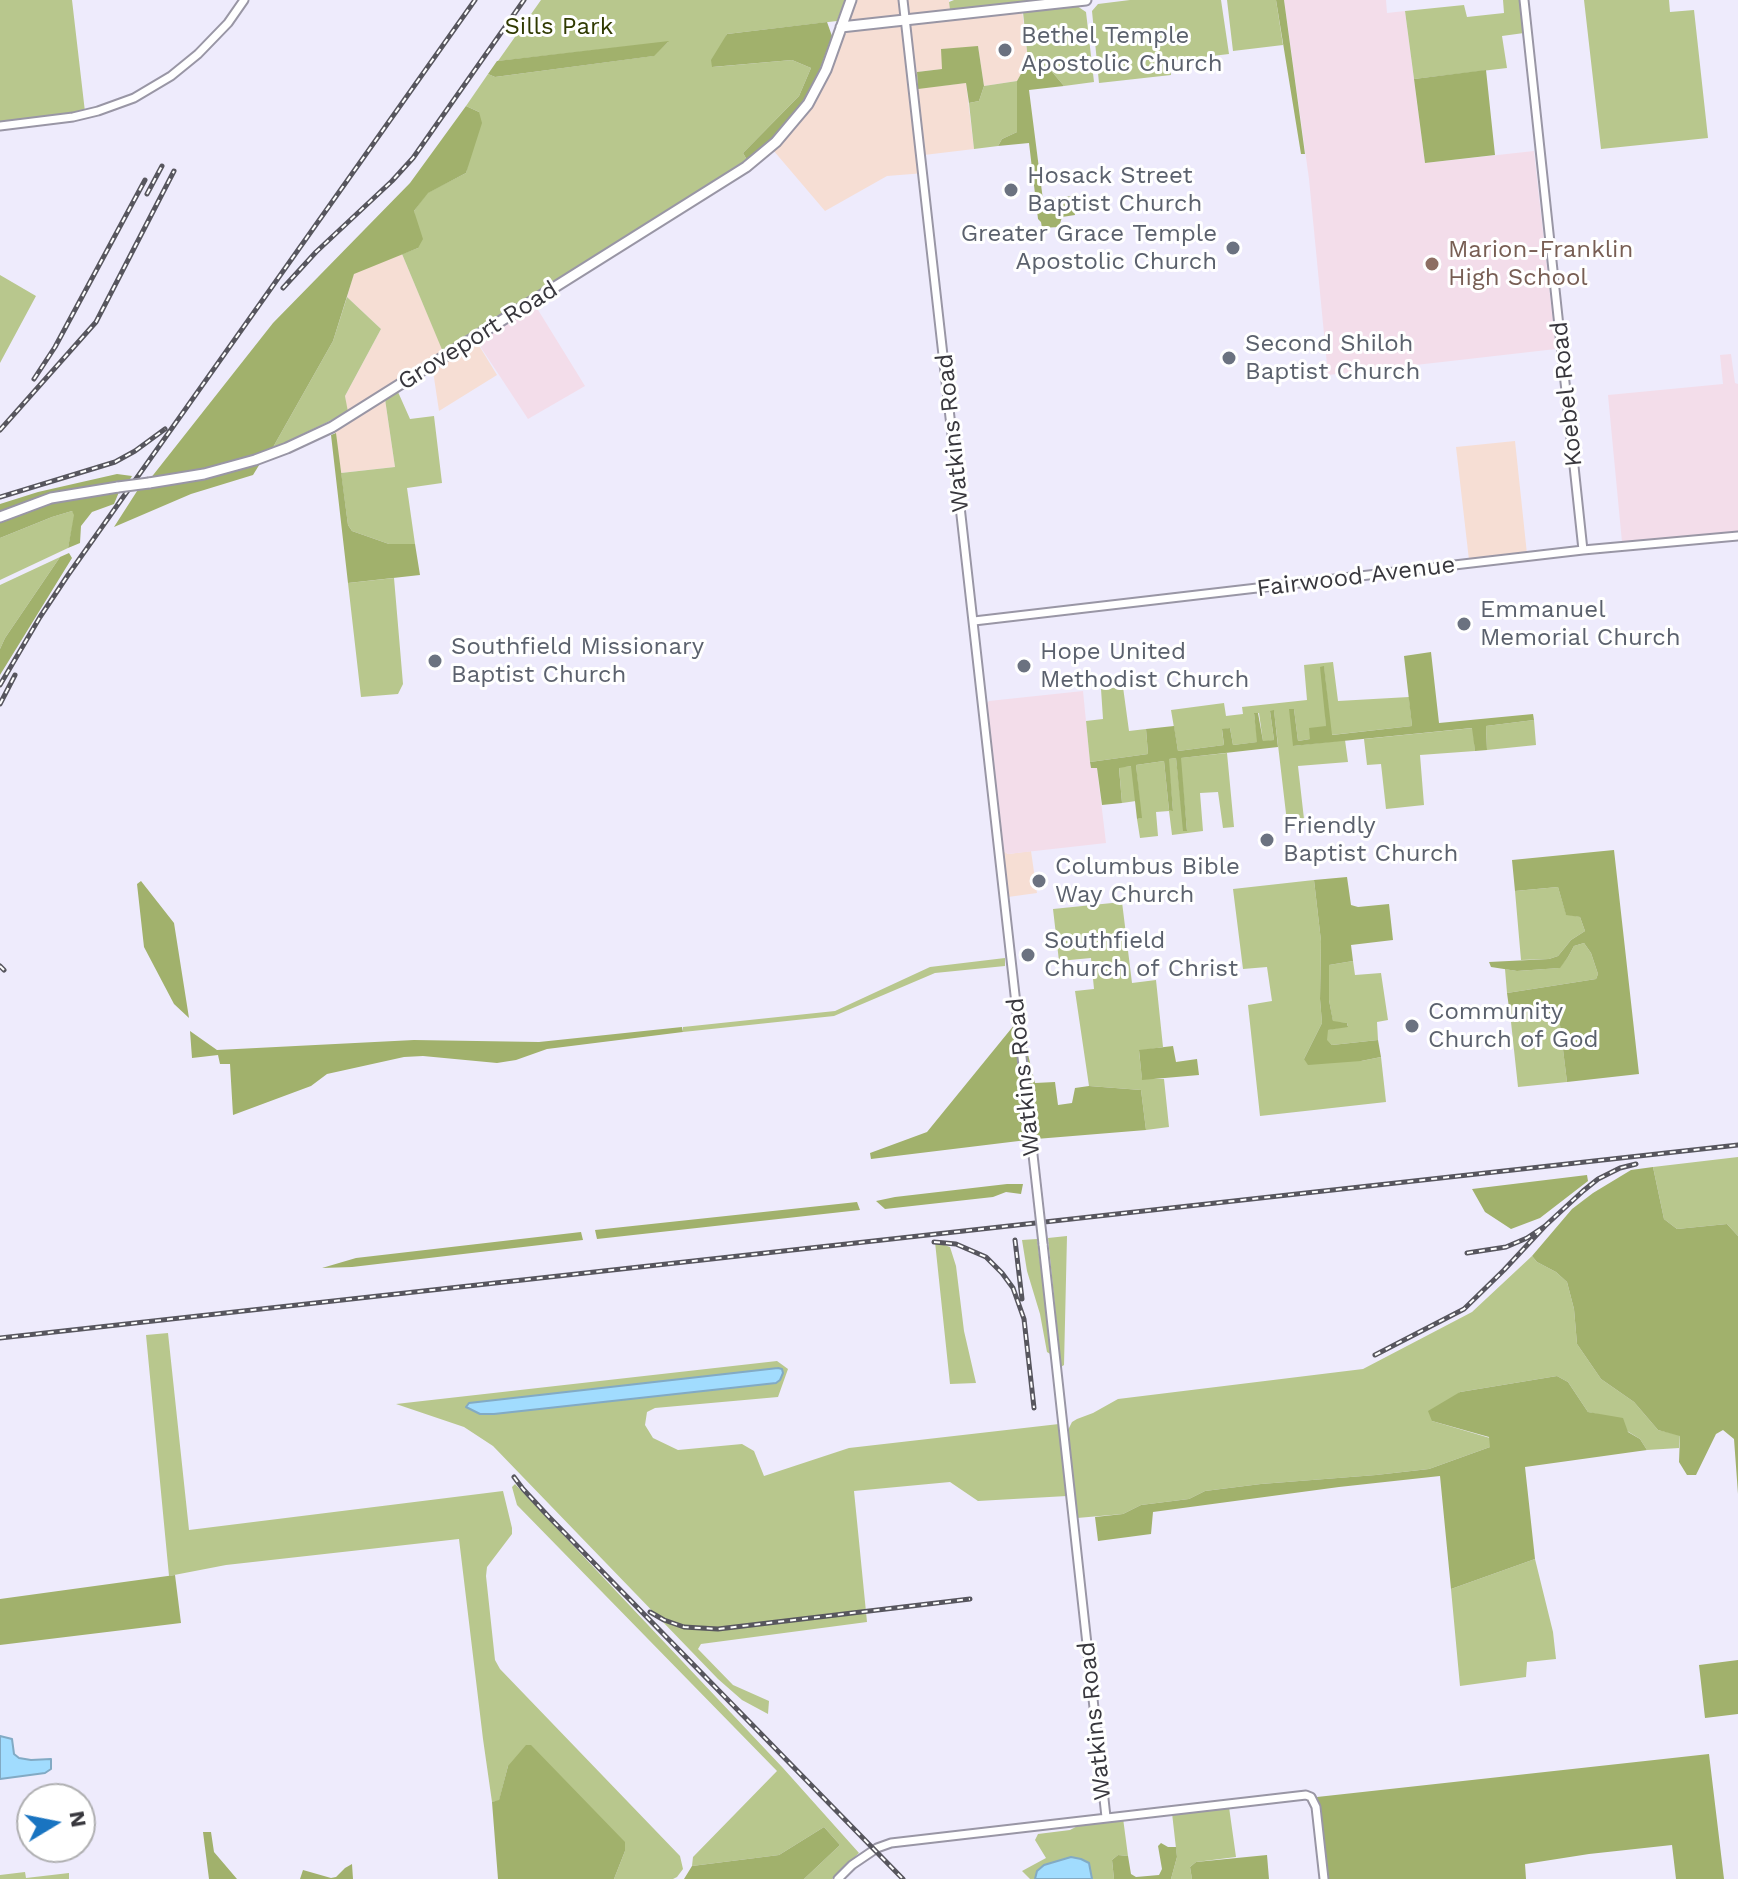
<!DOCTYPE html>
<style>
body{margin:0}
#map{position:relative;width:1738px;height:1879px;overflow:hidden;background:#eeebfc;font-family:"Work Sans",sans-serif}
canvas{display:block}
.north{position:absolute;left:16px;top:1783px;width:80px;height:80px;box-sizing:border-box;background:#fff;border:2px solid #afafb1;border-radius:50%;rotate:80deg;font-size:22px;font-weight:700;line-height:32px;text-align:center;color:#38373d}
.north::after{content:'';display:block;margin:auto;width:28px;height:36px;background:#1974c1;clip-path:polygon(50% 0,100% 100%,50% 72%,0 100%)}
</style>
<div id="map">
<canvas width="1738" height="1879"></canvas>
<div class="north">N</div>
</div>
<script>
const ctx = document.querySelector('canvas').getContext('2d');
ctx.lineJoin = 'round';
function fillPath(path, color) { ctx.fillStyle = color; ctx.fill(path, 'evenodd'); }
const poly = rows => new Path2D(rows.map(r => 'M' + r).join(''));
function trace(path, color, width, dash) { ctx.strokeStyle = color; ctx.lineWidth = width; ctx.lineCap = dash ? 'butt' : 'round'; ctx.setLineDash(dash || []); ctx.stroke(path); }
function write(font, color, halo, rows, align = 'center') {
  ctx.font = font + ' "Work Sans",sans-serif'; ctx.lineWidth = 6; ctx.setLineDash([]); ctx.textBaseline = 'middle'; ctx.strokeStyle = halo; ctx.fillStyle = color; for (const [text, x, y, turn = 0] of rows) {
    ctx.save(); ctx.translate(x, y); ctx.rotate((+turn || 0) * Math.PI / 180); ctx.textAlign = isNaN(turn) ? turn : align; if (halo) ctx.strokeText(text, 0, 0); ctx.fillText(text, 0, 0); ctx.restore();
  }
}
const commercial = poly([
 [854,0,949,0,950,10,1021,1,1028,61,1017,81,984,86,978,47,942,49,942,69,917,72,918,88,966,83,974,149,924,155,925,173,887,176,825,211,773,150,799,122],
 [402,254,443,351,472,334,497,375,439,411,433,371,385,399,395,467,341,473,333,419,347,412,345,396,381,329,347,297,354,273],
 [1515,441,1527,554,1469,560,1456,447],
 [1002,850,1008,854,1031,851,1037,893,1008,897]
]);
const education = poly([
 [1284,0,1386,0,1387,13,1405,11,1425,163,1534,151,1556,349,1328,375,1309,179],
 [535,305,585,386,528,419,478,343],
 [1731,354,1735,383,1738,384,1738,532,1622,542,1608,395,1723,384,1720,355],
 [1083,691,1090,762,1091,768,1097,768,1106,843,1008,854,1002,850,985,705,989,701]
]);
const green = poly([
 [0,0,72,0,85,112,0,124],
 [541,0,845,0,837,21,727,34,713,67,792,60,811,68,799,96,743,153,747,160,443,352,402,254,418,248,414,211,427,193,466,173,479,112,466,106,488,74,495,77,653,56,668,42,498,61],
 [954,0,1033,0,950,10,949,2],
 [1130,0,1221,0,1229,54,1170,61,1171,75,1099,83,1092,11,1098,4],
 [1227,0,1276,0,1283,45,1233,51],
 [1503,0,1520,0,1524,33,1502,36,1507,68,1414,79,1405,11,1464,5,1467,17,1504,13],
 [1584,0,1669,0,1670,12,1694,10,1708,138,1601,149],
 [1077,6,1086,12,1094,82,1064,86,1048,67,1028,61,1023,12],
 [1017,81,1017,132,1002,139,998,146,974,149,969,103,979,101,984,86],
 [0,273,0,275,36,296,0,363],
 [347,297,381,329,345,396,348,412,272,449,333,341],
 [398,392,410,419,434,416,442,483,407,488,415,544,389,544,352,531,348,525,341,473,395,467,385,399],
 [72,511,75,514,68,548,0,580,0,538,52,517],
 [60,557,5,638,0,649,0,585],
 [394,578,403,684,398,694,361,697,348,583],
 [1333,662,1338,701,1409,697,1412,726,1331,735,1324,667,1326,726,1310,739,1298,741,1294,709,1293,746,1345,740,1348,762,1298,766,1304,819,1287,822,1274,711,1270,711,1274,740,1263,742,1259,713,1254,714,1258,742,1233,745,1230,728,1222,730,1224,745,1178,751,1171,710,1224,703,1226,716,1243,714,1242,707,1307,700,1304,665],
 [1123,687,1129,731,1146,729,1148,754,1090,762,1086,721,1103,719,1101,689],
 [1534,720,1536,745,1487,750,1486,726],
 [1473,728,1475,751,1420,755,1424,805,1386,809,1381,764,1367,765,1364,739],
 [1227,753,1234,827,1223,828,1218,792,1200,793,1203,831,1172,835,1169,811,1156,812,1158,836,1140,838,1137,819,1141,818,1136,765,1164,761,1169,810,1173,810,1168,759,1176,758,1184,831,1187,830,1180,758],
 [1132,766,1136,801,1122,803,1119,767],
 [1314,880,1321,941,1320,999,1322,1023,1304,1059,1361,1061,1381,1057,1386,1102,1260,1116,1248,1005,1272,1001,1267,967,1243,969,1233,889],
 [1558,887,1566,914,1580,917,1585,931,1571,940,1558,956,1549,959,1521,960,1515,891],
 [1122,902,1132,983,1156,980,1163,1047,1139,1051,1142,1079,1164,1079,1169,1127,1146,1130,1141,1090,1089,1086,1075,991,1094,989,1091,958,1059,961,1053,909],
 [1584,943,1591,953,1598,974,1596,979,1507,993,1505,969,1517,971,1559,968,1568,957,1574,946],
 [1005,958,1005,966,935,973,834,1016,683,1032,683,1027,835,1011,930,967],
 [1353,961,1355,975,1381,973,1388,1020,1377,1022,1378,1040,1332,1045,1326,1040,1327,1030,1348,1026,1347,1023,1333,1022,1329,1000,1329,965],
 [1559,1016,1567,1082,1518,1087,1511,1022],
 [1738,1157,1738,1236,1727,1224,1677,1229,1664,1219,1653,1167],
 [1067,1236,1064,1365,1061,1367,1048,1238],
 [1037,1239,1052,1355,1047,1352,1040,1314,1027,1271,1022,1240],
 [935,1242,950,1247,956,1266,964,1331,976,1383,950,1384],
 [1532,1256,1537,1262,1556,1272,1567,1282,1574,1309,1577,1344,1601,1379,1634,1402,1658,1430,1680,1435,1679,1448,1647,1450,1640,1439,1601,1415,1588,1412,1568,1382,1557,1376,1460,1392,1432,1421,1490,1438,1490,1447,1429,1469,1376,1475,1261,1484,1205,1491,1189,1499,1141,1505,1123,1514,1077,1518,1068,1430,1072,1422,1077,1419,1093,1413,1118,1399,1363,1369,1472,1312],
 [168,1333,189,1530,503,1491,512,1528,512,1534,487,1567,486,1576,495,1660,500,1669,680,1856,683,1869,677,1877,673,1879,614,1879,625,1851,508,1766,499,1801,492,1802,483,1739,459,1539,226,1565,169,1576,146,1335],
 [777,1361,788,1369,778,1397,655,1408,647,1412,645,1425,653,1438,678,1450,742,1444,754,1451,764,1476,849,1448,1059,1424,1067,1496,978,1501,950,1482,854,1491,867,1622,701,1644,698,1649,733,1685,769,1701,768,1714,742,1700,718,1679,493,1446,464,1427,396,1404],
 [778,1368,782,1369,776,1383,494,1414,469,1403],
 [515,1484,783,1768,859,1853,832,1879,804,1879,840,1845,824,1827,779,1855,692,1866,693,1857,777,1771,517,1505,512,1487],
 [1535,1559,1553,1632,1556,1659,1527,1662,1526,1677,1460,1686,1451,1589],
 [1229,1807,1236,1857,1196,1862,1190,1867,1192,1879,1171,1879,1177,1857,1172,1813],
 [1123,1818,1128,1856,1118,1855,1112,1860,1114,1879,1092,1879,1090,1869,1037,1871,1035,1879,1030,1879,1022,1871,1046,1858,1035,1840,1038,1834,1070,1830,1087,1821],
 [25,1872,26,1878,69,1873,69,1879,0,1879,0,1875]
]);
const forest = poly([
 [1276,0,1284,0,1305,154,1301,154],
 [827,22,832,36,817,77,801,104,772,139,747,160,743,153,799,96,811,68,792,60,712,67,711,60,727,34],
 [669,41,654,56,495,77,488,74,497,61],
 [978,46,984,86,979,101,969,103,966,83,918,89,917,72,942,69,941,49],
 [1028,61,1048,67,1064,86,1029,90,1043,200,1072,196,1075,215,1062,217,1059,227,1042,228,1041,222,1038,219,1029,143,998,146,1002,139,1017,132,1017,81],
 [1486,70,1495,155,1425,163,1414,79],
 [466,106,479,112,482,123,466,173,428,193,414,211,423,239,418,248,354,274,333,341,272,449,228,463,150,479,273,323,410,183],
 [336,433,348,525,352,531,389,544,415,544,420,575,348,583,331,435],
 [261,462,253,475,191,494,114,527,139,488],
 [117,474,132,476,129,481,45,495,0,512,0,504,38,492],
 [119,492,114,504,92,512,81,526,80,543,68,548,74,515,72,511,52,517,0,538,0,523,14,516,46,504,73,498],
 [69,553,72,558,0,675,0,649,5,638,60,557],
 [1431,652,1439,723,1533,714,1534,720,1486,726,1487,750,1475,751,1472,728,1293,746,1289,709,1294,709,1298,741,1310,739,1309,728,1326,726,1320,667,1324,666,1332,735,1412,726,1404,656],
 [1274,710,1278,747,1181,758,1187,831,1183,831,1176,758,1169,759,1173,811,1169,810,1164,761,1136,765,1142,818,1137,819,1131,766,1119,768,1122,803,1102,805,1097,768,1091,768,1090,762,1148,754,1146,729,1174,726,1178,751,1224,745,1222,729,1230,728,1233,745,1257,742,1254,713,1258,713,1263,741,1274,740,1270,711],
 [1614,850,1639,1074,1567,1082,1559,1017,1511,1022,1507,993,1596,979,1598,974,1591,953,1584,943,1574,946,1568,957,1560,968,1517,971,1491,967,1489,962,1549,959,1558,956,1571,940,1585,931,1580,917,1566,915,1558,887,1515,891,1512,860],
 [1347,877,1351,905,1358,907,1389,904,1393,940,1351,945,1353,961,1329,965,1329,1000,1333,1021,1347,1023,1348,1027,1328,1030,1327,1040,1332,1045,1378,1040,1381,1057,1361,1061,1308,1065,1304,1059,1322,1023,1320,999,1321,941,1314,880],
 [141,881,174,923,189,1018,174,1004,144,947,137,884],
 [1015,1024,1027,1140,871,1159,870,1153,927,1132],
 [682,1027,683,1032,547,1049,516,1060,497,1063,423,1056,404,1057,327,1074,311,1086,233,1115,230,1064,220,1064,218,1055,192,1058,190,1031,217,1050,414,1040,539,1042],
 [1025,1042,1035,1083,1055,1082,1058,1105,1072,1103,1075,1088,1089,1086,1141,1090,1146,1130,1036,1139],
 [1173,1046,1176,1062,1197,1059,1199,1075,1142,1080,1139,1050],
 [1653,1167,1664,1219,1677,1229,1727,1224,1738,1236,1738,1494,1734,1439,1723,1430,1716,1434,1696,1475,1687,1475,1679,1462,1680,1436,1658,1430,1634,1402,1601,1379,1577,1344,1574,1309,1567,1282,1556,1272,1537,1262,1532,1256,1572,1209,1593,1193,1631,1170],
 [1587,1175,1588,1181,1540,1218,1511,1229,1485,1212,1472,1189],
 [1007,1184,1023,1184,1021,1194,1006,1192,993,1197,885,1209,876,1201,895,1197],
 [857,1202,860,1210,597,1239,595,1230],
 [581,1232,583,1240,352,1267,322,1268,356,1258],
 [1557,1376,1568,1382,1588,1412,1623,1418,1628,1432,1640,1439,1647,1450,1525,1467,1535,1559,1451,1589,1440,1476,1339,1487,1153,1512,1151,1534,1098,1541,1095,1517,1123,1514,1141,1505,1189,1499,1205,1491,1261,1484,1376,1475,1429,1469,1490,1447,1489,1437,1432,1421,1428,1411,1460,1392],
 [175,1575,181,1623,0,1645,0,1599],
 [1738,1660,1738,1714,1705,1718,1699,1665],
 [526,1745,531,1745,625,1842,625,1851,614,1879,498,1879,492,1802,499,1800,508,1766],
 [1709,1754,1724,1879,1676,1879,1672,1845,1589,1854,1525,1864,1526,1879,1328,1879,1317,1797],
 [824,1827,840,1845,804,1879,684,1879,692,1866,779,1855],
 [203,1832,211,1832,214,1852,237,1879,209,1879],
 [1161,1843,1168,1847,1176,1847,1177,1857,1171,1879,1114,1879,1112,1860,1118,1855,1128,1856,1131,1874,1136,1877,1159,1875,1162,1869,1158,1846],
 [1267,1855,1269,1879,1192,1879,1190,1867,1196,1862],
 [352,1864,353,1879,300,1879,303,1870,331,1878,336,1877,345,1868]
]);
const water = poly([
 [778,1368,782,1369,783,1373,780,1380,776,1383,494,1414,480,1414,466,1407,469,1403,778,1368],
 [0,1736,12,1739,14,1754,19,1758,31,1760,51,1759,51,1769,45,1773,0,1779,0,1736],
 [1071,1857,1081,1859,1089,1863,1092,1879,1035,1879,1037,1871,1044,1865,1071,1857]
]);
const minor = poly([
 [903,0,1030,1128],
 [1524,0,1583,550],
 [0,126,73,117,98,111,134,98,171,76,198,54,228,23,244,0],
 [974,621,1583,550,1738,536],
 [1043,1244,1106,1817],
 [838,1879,852,1865,877,1848,891,1843,1306,1795,1311,1797,1316,1807,1324,1879]
]);
const major = poly([
 [841,27,1086,0],
 [149,483,204,474,255,460,287,448,332,427,746,167,776,142,808,104,826,70,851,0],
 [0,517,51,498,118,487]
]);
const rail = poly([
 [147,194,162,166],
 [283,288,316,252,392,181,413,158,524,0],
 [34,379,55,347,145,180],
 [0,430,96,322,174,171],
 [0,497,115,462,135,451,165,429],
 [0,685,40,617,68,575,475,0],
 [0,704,15,675],
 [0,966,4,970],
 [1015,1240,1022,1299],
 [934,1242,956,1244,986,1257,1002,1273,1013,1288,1024,1319,1034,1408],
 [1467,1253,1506,1247,1527,1238,1545,1226,1583,1191,1598,1179,1620,1168,1636,1164],
 [0,1338,1738,1145],
 [1375,1355,1464,1309,1504,1270,1545,1226],
 [514,1477,523,1489,548,1516,903,1879],
 [650,1612,664,1620,684,1627,718,1629,970,1599]
]);
const minorBridge = poly([
 [1030,1128,1043,1244]
]);
const majorBridge = poly([
 [118,487,149,483]
]);
const markers = [
 [1005,50,8,"#6b7280"],
 [1011,190,8,"#6b7280"],
 [1233,248,8,"#6b7280"],
 [1432,264,8,"#8d6e63"],
 [1229,358,8,"#6b7280"],
 [1464,624,8,"#6b7280"],
 [435,661,8,"#6b7280"],
 [1024,666,8,"#6b7280"],
 [1267,840,8,"#6b7280"],
 [1039,881,8,"#6b7280"],
 [1028,955,8,"#6b7280"],
 [1412,1026,8,"#6b7280"]
];
const parkNames = [
 ["Sills Park",559,27]
];
const worshipNames = [
 ["Bethel Temple",1021,36],
 ["Apostolic Church",1021,64],
 ["Hosack Street",1027,176],
 ["Baptist Church",1027,204],
 ["Greater Grace Temple",1217,234,"right"],
 ["Apostolic Church",1217,262,"right"],
 ["Second Shiloh",1245,344],
 ["Baptist Church",1245,372],
 ["Emmanuel",1480,610],
 ["Memorial Church",1480,638],
 ["Southfield Missionary",451,647],
 ["Baptist Church",451,675],
 ["Hope United",1040,652],
 ["Methodist Church",1040,680],
 ["Friendly",1283,826],
 ["Baptist Church",1283,854],
 ["Columbus Bible",1055,867],
 ["Way Church",1055,895],
 ["Southfield",1044,941],
 ["Church of Christ",1044,969],
 ["Community",1428,1012],
 ["Church of God",1428,1040]
];
const educationNames = [
 ["Marion-Franklin",1448,250],
 ["High School",1448,278]
];
const streetNames = [
 ["Groveport Road",478,336,-32],
 ["Koebel Road",1567,394,-96],
 ["Watkins Road",953,433,-96],
 ["Fairwood Avenue",1356,577,-7],
 ["Watkins Road",1024,1077,-96],
 ["Watkins Road",1095,1721,-96]
];
fillPath(commercial, '#f6ded4');
fillPath(education, '#f3ddea');
fillPath(green, '#b8c78d');
fillPath(forest, '#a1b16c');
fillPath(water, '#a1dcfe');
trace(water, '#82aac4', 2);
trace(minor, '#9996a5', 11);
trace(major, '#9996a5', 13);
trace(minor, '#fff', 7);
trace(major, '#fff', 9);
trace(rail, '#57565e', 5);
trace(rail, '#fff', 2, [6]);
trace(minorBridge, '#9996a5', 11, []);
trace(majorBridge, '#9996a5', 13, []);
trace(minorBridge, '#fff', 7);
trace(majorBridge, '#fff', 9);
for (const [x, y, r, color] of markers) { const dot = new Path2D(); dot.arc(x, y, r, 0, 2 * Math.PI); ctx.fillStyle = color; ctx.fill(dot); trace(dot, '#fff', 3); }
write('24px', '#303a02', '#fff', parkNames);
write('24px', '#5b616d', '#fff', worshipNames, 'left');
write('24px', '#785e54', '#fff', educationNames, 'left');
write('24px', '#38373d', '#fff', streetNames);
</script>
